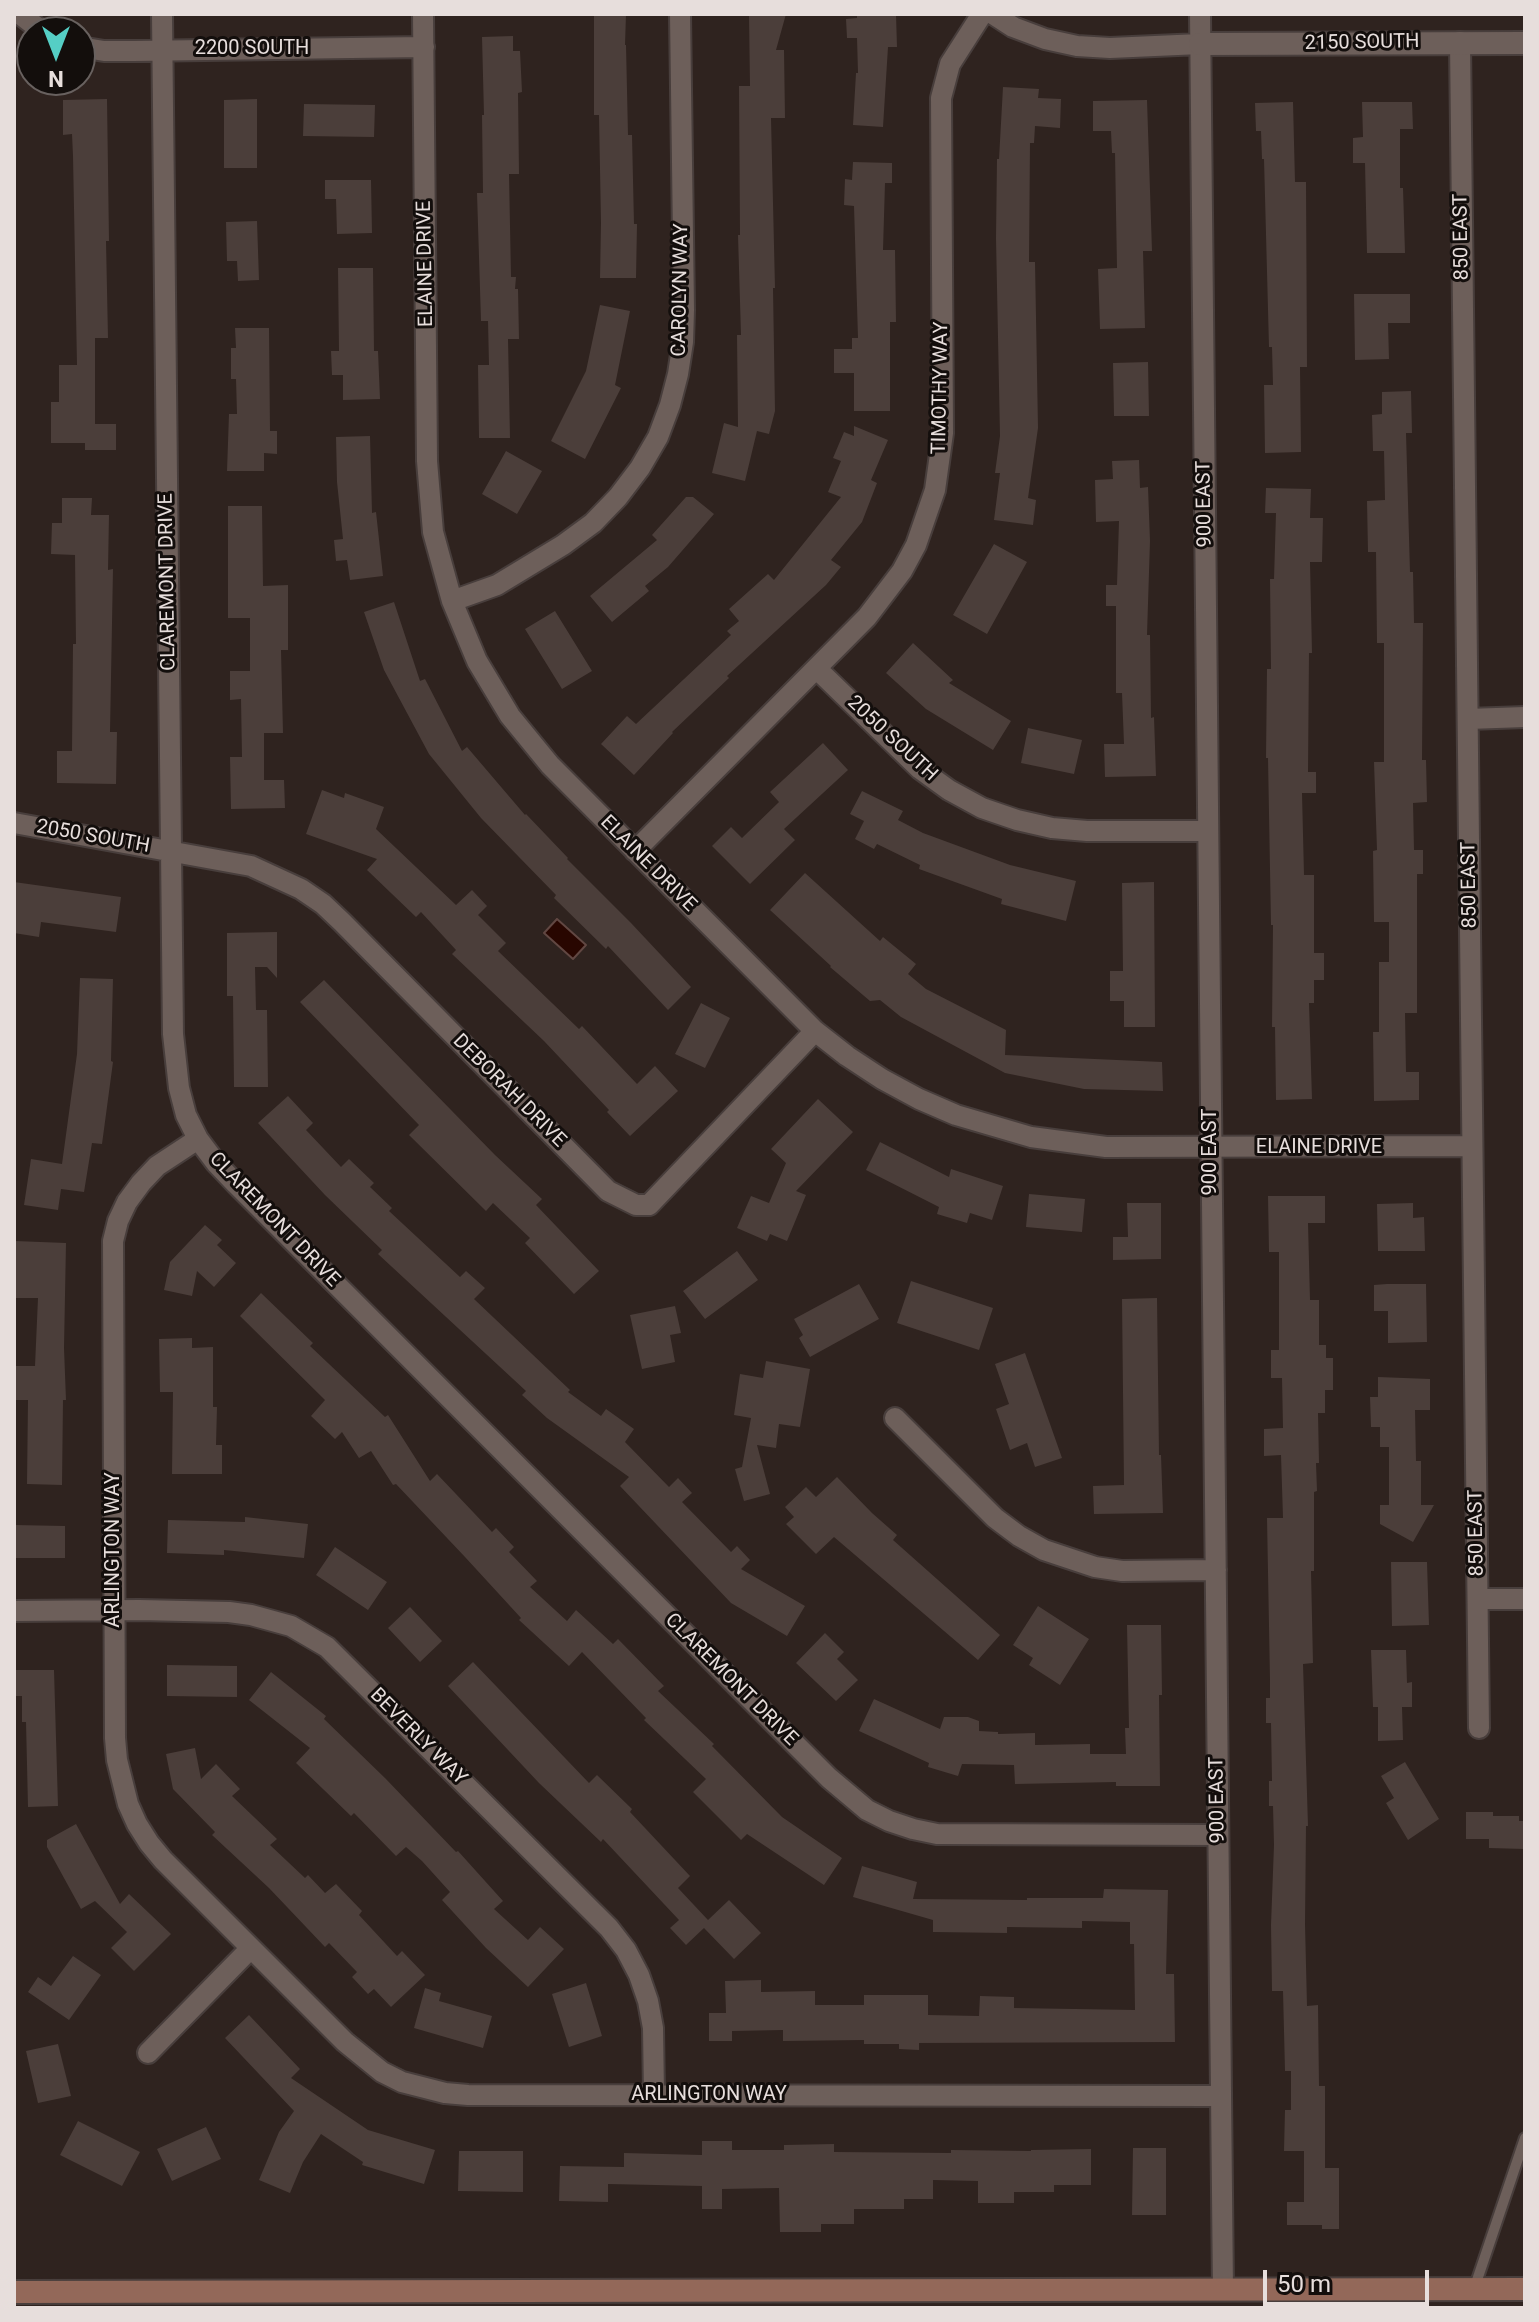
<!DOCTYPE html>
<style>
body{margin:0}
#map{position:relative;width:1539px;height:2322px;overflow:hidden;background:#2f231f;font-family:Roboto,sans-serif}
canvas{display:block}
.frame{position:absolute;inset:0;border:16px solid #e7dedc;pointer-events:none}
.north{position:absolute;left:16px;top:16px;width:80px;height:80px;box-sizing:border-box;background:#130e0c;border:2px solid #68615f;border-radius:50%;rotate:180deg;font-size:22px;font-weight:700;line-height:32px;text-align:center;color:#e7dedc}
.north::after{content:'';display:block;margin:auto;width:28px;height:36px;background:#55cec5;clip-path:polygon(50% 0,100% 100%,50% 72%,0 100%)}
.scale{position:absolute;left:1263px;top:2270px;width:166px;height:36px;box-sizing:border-box;border:4px solid #e7dedc;border-top:0;padding-left:10px;font-size:24px;line-height:28px;white-space:nowrap;color:#e7dedc;-webkit-text-stroke:6px #130e0c;paint-order:stroke}
</style>
<div id="map">
<canvas width="1539" height="2322"></canvas>
<div class="frame"></div>
<div class="north">N</div>
<div class="scale">50 m</div>
</div>
<script>
const ctx = document.querySelector('canvas').getContext('2d');
ctx.lineJoin = 'round';
function fillPath(path, color) { ctx.fillStyle = color; ctx.fill(path, 'evenodd'); }
const poly = rows => new Path2D(rows.map(r => 'M' + r).join(''));
function trace(path, color, width, dash) { ctx.strokeStyle = color; ctx.lineWidth = width; ctx.lineCap = dash ? 'butt' : 'round'; ctx.setLineDash(dash || []); ctx.stroke(path); }
function write(font, color, halo, rows, align = 'center') {
  ctx.font = font + ' Roboto,sans-serif'; ctx.lineWidth = 6; ctx.setLineDash([]); ctx.textBaseline = 'middle'; ctx.strokeStyle = halo; ctx.fillStyle = color; for (const [text, x, y, turn = 0] of rows) {
    ctx.save(); ctx.translate(x, y); ctx.rotate((+turn || 0) * Math.PI / 180); ctx.textAlign = isNaN(turn) ? turn : align; if (halo) ctx.strokeText(text, 0, 0); ctx.fillText(text, 0, 0); ctx.restore();
  }
}
const water = poly([
 [557,919,586,945,573,959,544,933,557,919]
]);
const building = poly([
 [594,14,626,14,625,45,626,45,628,135,632,135,634,224,637,224,636,278,600,278,601,223,599,115,594,115],
 [749,14,786,14,776,50,784,50,785,118,771,118,775,288,773,288,775,411,769,434,757,431,745,481,712,473,724,423,738,427,737,335,741,335,738,235,740,235,739,86,750,86],
 [857,14,896,14,897,47,888,47,883,127,853,125,856,73,858,73,857,38,847,38,846,19,857,18],
 [513,36,513,51,520,51,522,92,518,93,519,174,509,174,511,277,516,277,515,289,518,289,519,339,508,339,510,438,479,438,478,365,489,365,488,321,481,321,477,193,483,193,482,115,484,115,482,37],
 [1003,87,1039,89,1038,98,1061,99,1060,128,1035,126,1034,143,1030,143,1029,262,1035,262,1038,428,1028,498,1036,500,1033,525,994,520,1000,473,995,473,1000,436,996,238,997,159,999,159],
 [107,99,109,241,106,241,108,338,95,338,95,424,116,424,116,450,85,450,85,443,51,443,51,402,59,402,59,365,77,365,73,156,72,134,63,135,63,100],
 [257,99,257,168,224,168,224,100],
 [1147,100,1152,251,1143,251,1145,328,1100,329,1098,269,1117,268,1115,153,1112,153,1111,131,1093,131,1093,101],
 [1293,102,1295,182,1306,182,1307,367,1300,367,1301,452,1265,453,1264,385,1273,385,1272,347,1269,347,1264,159,1262,159,1261,131,1256,131,1255,103],
 [1362,102,1412,102,1413,129,1400,129,1400,188,1403,188,1405,253,1367,253,1365,163,1353,163,1353,138,1363,137],
 [304,104,375,105,374,137,303,136],
 [853,162,892,163,892,183,885,183,883,250,895,250,896,322,890,322,890,411,854,411,854,373,834,373,834,349,852,349,852,338,858,338,854,206,844,205,845,179,852,180],
 [325,180,371,180,372,233,337,234,336,199,325,199],
 [257,221,259,280,238,281,237,261,227,261,226,222],
 [338,268,373,268,374,351,378,351,380,399,343,400,343,375,332,375,331,351,339,351],
 [1354,294,1410,294,1410,323,1388,323,1389,359,1355,360],
 [600,305,630,311,615,385,621,388,585,459,551,441,586,371],
 [235,328,269,328,270,431,277,431,277,454,264,453,264,471,227,471,229,414,237,414,236,379,231,379,231,348,236,348],
 [1148,362,1149,416,1114,416,1113,363],
 [1411,391,1412,433,1406,433,1410,572,1413,572,1414,623,1423,623,1422,760,1426,760,1427,802,1413,803,1414,850,1423,850,1423,874,1417,874,1417,1013,1405,1013,1406,1072,1419,1072,1419,1100,1374,1101,1373,1032,1379,1032,1379,962,1389,962,1389,922,1374,922,1373,851,1377,850,1374,762,1384,762,1384,643,1377,643,1376,552,1368,552,1367,501,1385,500,1384,451,1373,451,1372,415,1382,414,1382,392],
 [854,426,888,440,871,480,877,483,862,522,831,560,841,567,826,585,727,676,729,678,672,732,673,733,634,775,601,744,627,716,636,724,731,635,727,631,739,621,729,609,768,574,774,580,841,497,828,492,841,461,833,458,844,432,854,436],
 [370,436,372,513,376,512,383,576,350,580,347,560,336,561,334,540,343,539,337,482,336,437],
 [506,451,542,471,517,514,482,494],
 [1139,460,1140,488,1148,487,1150,541,1147,635,1150,635,1151,718,1154,717,1156,776,1105,777,1104,744,1124,744,1122,693,1116,693,1116,606,1106,606,1106,585,1117,585,1119,521,1096,522,1095,480,1113,479,1112,461],
 [1266,488,1311,489,1310,518,1323,518,1322,562,1310,562,1312,653,1309,653,1308,772,1316,772,1316,793,1302,793,1304,875,1314,875,1314,953,1324,953,1324,980,1314,980,1314,1003,1309,1003,1312,1099,1276,1100,1275,1027,1272,1027,1273,925,1271,925,1268,758,1266,758,1267,669,1271,669,1270,579,1274,579,1276,513,1265,513],
 [686,497,693,497,714,514,668,567,645,586,649,591,612,622,590,596,657,540,652,535],
 [62,498,92,498,91,515,109,515,108,570,113,569,110,732,117,732,116,784,57,783,57,751,72,751,73,644,76,644,75,555,51,554,52,523,62,523],
 [228,506,262,506,263,586,288,585,288,650,281,650,283,733,264,733,264,780,284,780,285,808,231,809,230,757,242,757,241,699,230,700,230,671,250,671,250,618,228,618],
 [994,544,1027,562,987,634,953,615],
 [394,602,420,681,425,679,462,751,467,747,525,815,526,814,568,858,567,859,631,923,691,987,668,1010,608,946,606,949,554,898,556,895,481,818,429,754,384,670,364,612],
 [555,611,592,671,562,689,525,629],
 [913,643,953,680,949,683,1011,721,993,750,926,709,886,673],
 [1028,728,1082,740,1074,774,1021,763],
 [823,743,848,770,784,829,795,840,750,884,712,846,731,827,742,838,779,802,770,792],
 [322,790,344,798,345,793,384,807,376,829,456,905,472,890,487,906,478,915,506,943,498,951,579,1029,582,1026,637,1084,655,1066,678,1091,630,1136,607,1112,609,1110,544,1041,452,954,456,950,421,912,416,917,367,870,377,859,306,834],
 [862,791,903,811,898,820,923,833,1010,865,1076,881,1066,921,1001,904,1002,899,919,869,920,865,877,844,874,849,855,839,864,821,850,814],
 [805,873,880,941,883,937,916,964,908,974,926,989,1006,1030,1005,1055,1162,1062,1163,1091,1084,1089,1005,1073,901,1017,880,1000,870,1001,830,967,831,966,770,910],
 [14,882,121,897,116,932,41,922,39,937,14,933],
 [1154,882,1155,1027,1124,1027,1124,1001,1110,1001,1110,971,1123,971,1122,883],
 [277,932,277,978,267,967,255,967,256,1010,267,1010,268,1087,234,1087,233,996,227,996,227,933],
 [80,978,113,979,111,1061,113,1062,102,1144,92,1143,84,1192,61,1189,58,1210,24,1205,31,1159,62,1164,77,1054],
 [324,980,495,1155,542,1199,536,1205,599,1271,574,1294,525,1243,530,1238,493,1203,486,1211,409,1135,419,1125,300,1002],
 [701,1003,730,1018,705,1068,675,1054],
 [288,1096,313,1123,306,1130,341,1167,349,1159,374,1183,370,1187,392,1208,389,1211,460,1277,466,1271,485,1288,474,1299,570,1390,568,1392,601,1416,606,1409,634,1429,625,1442,669,1487,678,1478,692,1493,682,1502,731,1552,737,1546,750,1560,741,1569,805,1606,787,1636,731,1603,620,1486,629,1477,547,1418,522,1395,526,1391,378,1254,382,1250,325,1195,258,1123],
 [818,1099,853,1132,796,1191,806,1195,787,1241,770,1234,767,1241,737,1228,751,1196,769,1203,786,1163,771,1149],
 [880,1142,949,1177,951,1169,1003,1186,992,1220,970,1213,967,1223,937,1214,939,1207,866,1170],
 [1029,1194,1085,1199,1082,1232,1026,1227],
 [1268,1196,1325,1196,1325,1223,1308,1223,1310,1300,1319,1300,1319,1345,1326,1345,1326,1358,1333,1358,1333,1390,1325,1390,1325,1413,1318,1413,1319,1463,1316,1463,1317,1491,1314,1492,1314,1571,1311,1571,1313,1663,1303,1664,1308,1826,1306,1826,1305,1924,1307,2006,1318,2005,1319,2086,1325,2086,1325,2168,1339,2168,1339,2229,1322,2229,1322,2225,1287,2225,1287,2202,1304,2202,1304,2151,1284,2151,1285,2110,1291,2110,1291,2071,1285,2071,1283,1991,1272,1991,1271,1925,1274,1845,1273,1806,1269,1806,1269,1781,1272,1781,1271,1723,1266,1723,1266,1698,1270,1698,1270,1680,1267,1518,1283,1518,1281,1455,1264,1456,1264,1429,1283,1428,1282,1378,1271,1378,1271,1350,1279,1350,1279,1252,1269,1252],
 [1127,1203,1161,1203,1161,1259,1113,1260,1113,1237,1128,1237],
 [1413,1203,1413,1218,1424,1217,1425,1251,1378,1251,1377,1204],
 [205,1225,222,1240,217,1245,236,1263,214,1287,197,1271,192,1296,164,1290,170,1262],
 [15,1241,66,1243,64,1348,66,1400,63,1400,62,1485,27,1484,28,1400,15,1400,14,1366,35,1366,38,1298,14,1298],
 [737,1251,758,1280,705,1319,683,1291],
 [911,1281,993,1308,979,1350,897,1323],
 [859,1284,879,1319,810,1357,799,1338,803,1335,794,1319],
 [1387,1284,1426,1284,1427,1342,1388,1343,1388,1311,1374,1311,1374,1285],
 [261,1293,313,1343,310,1346,385,1417,388,1415,430,1481,437,1474,492,1532,496,1528,514,1547,509,1552,537,1581,530,1587,567,1621,576,1610,613,1644,618,1639,664,1686,658,1691,714,1744,712,1746,782,1817,842,1858,824,1885,747,1834,741,1840,693,1792,706,1779,644,1720,646,1718,582,1652,569,1666,519,1620,521,1618,465,1557,396,1484,393,1485,371,1451,359,1458,342,1432,335,1439,311,1416,325,1400,240,1316],
 [1157,1298,1159,1455,1161,1455,1163,1513,1094,1514,1093,1486,1124,1485,1122,1299],
 [675,1306,681,1333,670,1335,675,1362,642,1369,630,1315],
 [192,1338,192,1348,213,1347,213,1407,217,1407,216,1445,222,1445,222,1474,172,1474,173,1392,160,1392,159,1339],
 [1025,1353,1062,1458,1035,1467,1027,1443,1010,1450,996,1409,1009,1404,995,1364],
 [766,1361,810,1369,800,1427,779,1424,776,1448,757,1445,770,1494,744,1501,735,1469,742,1467,751,1418,734,1415,740,1374,763,1378],
 [1378,1377,1430,1379,1430,1410,1415,1410,1416,1461,1421,1461,1421,1505,1434,1505,1413,1542,1380,1524,1380,1505,1389,1505,1389,1447,1380,1447,1380,1427,1371,1427,1370,1397,1378,1397],
 [837,1477,872,1513,897,1535,893,1540,1000,1635,978,1660,834,1537,816,1554,786,1524,794,1517,785,1507,806,1487,816,1497],
 [245,1517,308,1524,304,1558,224,1550,224,1555,167,1553,168,1520,245,1522],
 [14,1525,65,1526,65,1558,14,1558],
 [335,1547,387,1582,368,1610,316,1575],
 [1391,1562,1427,1562,1429,1625,1392,1626],
 [1038,1606,1089,1639,1060,1685,1029,1665,1033,1658,1013,1645],
 [410,1607,442,1641,420,1662,388,1628],
 [1127,1625,1161,1625,1162,1695,1159,1695,1160,1786,1116,1786,1116,1782,1015,1784,1014,1765,962,1764,958,1776,928,1767,929,1763,859,1731,874,1699,940,1729,944,1717,968,1717,979,1721,979,1731,998,1732,998,1734,1035,1733,1035,1745,1090,1744,1090,1754,1126,1754,1125,1728,1129,1728],
 [825,1633,844,1652,837,1659,858,1680,836,1701,796,1663],
 [1371,1650,1406,1650,1407,1683,1412,1682,1412,1707,1402,1707,1403,1740,1378,1741,1378,1707,1373,1707],
 [473,1662,589,1783,597,1775,632,1809,630,1812,690,1876,678,1888,708,1920,729,1900,761,1933,734,1959,704,1928,686,1945,670,1928,679,1920,603,1839,601,1842,539,1783,448,1686],
 [167,1665,237,1666,237,1697,167,1696],
 [14,1670,54,1670,58,1806,28,1807,26,1722,22,1722,22,1696,14,1696],
 [271,1672,326,1716,324,1719,385,1778,456,1852,458,1851,503,1901,494,1909,528,1940,540,1927,564,1949,528,1987,486,1948,442,1900,450,1892,422,1861,406,1847,396,1856,354,1813,351,1816,296,1763,310,1748,249,1700],
 [195,1748,201,1779,216,1764,240,1789,232,1796,277,1839,270,1845,305,1878,308,1875,325,1893,336,1884,362,1911,359,1915,397,1956,402,1951,425,1975,391,2007,374,1989,368,1994,352,1977,357,1972,329,1943,325,1947,269,1888,212,1835,215,1832,173,1789,166,1754],
 [1405,1762,1439,1819,1408,1840,1386,1803,1394,1798,1381,1776],
 [1466,1812,1493,1812,1493,1816,1519,1816,1519,1821,1525,1821,1525,1849,1489,1848,1489,1839,1466,1839],
 [76,1824,120,1904,129,1894,171,1934,134,1971,111,1948,127,1932,95,1901,81,1909,47,1847,47,1840],
 [862,1866,917,1882,913,1899,1027,1900,1027,1898,1103,1898,1104,1889,1168,1890,1166,1974,1174,1974,1175,2042,919,2043,919,2050,899,2049,899,2044,864,2044,864,2040,783,2041,783,2030,732,2031,732,2041,709,2041,709,2013,726,2013,725,1981,761,1980,761,1992,815,1991,815,2005,864,2005,864,1995,928,1995,928,2015,979,2016,980,1996,1014,1997,1014,2008,1135,2010,1134,1944,1130,1944,1130,1922,1082,1921,1082,1928,1007,1927,1007,1933,933,1932,933,1920,853,1897],
 [73,1956,101,1975,69,2020,28,1992,38,1977,51,1986],
 [586,1983,602,2036,569,2047,552,1994],
 [425,1988,441,1993,439,2001,492,2016,483,2048,414,2028],
 [249,2015,300,2069,291,2078,368,2130,435,2150,424,2184,362,2165,363,2162,321,2134,303,2162,290,2193,259,2180,279,2132,294,2111,225,2038],
 [58,2044,71,2096,38,2103,26,2051],
 [78,2121,140,2152,122,2186,60,2155],
 [206,2127,221,2159,172,2181,157,2149],
 [702,2141,732,2141,732,2150,784,2150,784,2145,834,2144,834,2152,951,2153,951,2150,1031,2151,1031,2150,1091,2149,1091,2185,1054,2185,1054,2192,1014,2192,1014,2203,978,2203,978,2181,933,2180,933,2199,904,2199,904,2209,854,2209,854,2224,821,2224,821,2232,780,2232,779,2188,722,2189,722,2209,702,2209,702,2186,608,2184,608,2202,559,2201,560,2166,624,2167,624,2153,702,2155],
 [1133,2148,1166,2148,1166,2215,1132,2215],
 [459,2151,523,2151,523,2192,458,2191]
]);
const service = poly([
 [1474,2289,1525,2138]
]);
const minor = poly([
 [20,14,43,32],
 [162,14,173,1034,179,1088,186,1115,198,1139,216,1163,236,1184,829,1778,867,1810,889,1821,913,1829,937,1834,1218,1835],
 [423,14,427,461,433,532,452,601,477,661,510,716,550,765,815,1031,847,1056,882,1079,919,1099,956,1115,1031,1137,1106,1147,1472,1146],
 [993,14,1013,27,1045,39,1077,46,1110,48,1200,44],
 [1200,14,1223,2290],
 [1460,42,1479,1728],
 [80,47,104,51,133,51,424,47],
 [452,601,497,585,563,545,593,523,618,497,640,468,658,437,670,405,678,374,683,342,684,310,680,14],
 [817,669,920,769,949,790,982,808,1017,820,1052,828,1087,831,1208,831],
 [1468,719,1525,717],
 [14,823,251,866,301,889,323,904,342,922,608,1191,636,1205,649,1205,815,1031],
 [635,851,867,617,902,571,916,545,935,490,943,433,941,98,950,64,982,14],
 [198,1139,157,1166,141,1183,127,1202,118,1221,113,1241,115,1738,117,1760,128,1804,137,1824,149,1843,163,1860,345,2042,382,2072,402,2082,445,2093,468,2095,1221,2096],
 [895,1418,995,1518,1019,1536,1044,1550,1095,1567,1122,1571,1216,1570],
 [1478,1599,1525,1599],
 [14,1611,139,1610,229,1612,251,1615,291,1626,327,1647,609,1928,626,1950,639,1975,648,2001,653,2028,654,2095],
 [148,2053,251,1948]
]);
const tertiary = poly([
 [1200,44,1525,43]
]);
const secondary = poly([
 [14,2292,1525,2289]
]);
const streetNames = [
 ["2150 SOUTH",1362,43,-1],
 ["2200 SOUTH",252,49],
 ["850 EAST",1462,237,-91],
 ["ELAINE DRIVE",426,264,-91],
 ["CAROLYN WAY",681,290,-89],
 ["TIMOTHY WAY",941,388,-89],
 ["900 EAST",1205,504,-91],
 ["CLAREMONT DRIVE",168,582,-91],
 ["2050 SOUTH",892,739,43],
 ["2050 SOUTH",93,837,10],
 ["ELAINE DRIVE",648,864,45],
 ["850 EAST",1470,885,-91],
 ["DEBORAH DRIVE",509,1091,45],
 ["ELAINE DRIVE",1319,1148],
 ["900 EAST",1211,1152,-90],
 ["CLAREMONT DRIVE",274,1220,46],
 ["850 EAST",1477,1533,-91],
 ["ARLINGTON WAY",114,1550,-90],
 ["CLAREMONT DRIVE",731,1680,45],
 ["BEVERLY WAY",418,1737,45],
 ["900 EAST",1218,1800,-91],
 ["ARLINGTON WAY",709,2095]
];
fillPath(water, '#280600');
trace(water, '#614742', 2);
fillPath(building, '#4b3e3a');
trace(service, '#483e3c', 14);
trace(minor, '#483e3c', 24);
trace(tertiary, '#483e3c', 26);
trace(secondary, '#483e3c', 26);
trace(service, '#6d5f5a', 10);
trace(minor, '#6d5f5a', 20);
trace(tertiary, '#6d5f5a', 22);
trace(secondary, '#936859', 22);
write('20px', '#e7dedc', '#130e0c', streetNames);
</script>
